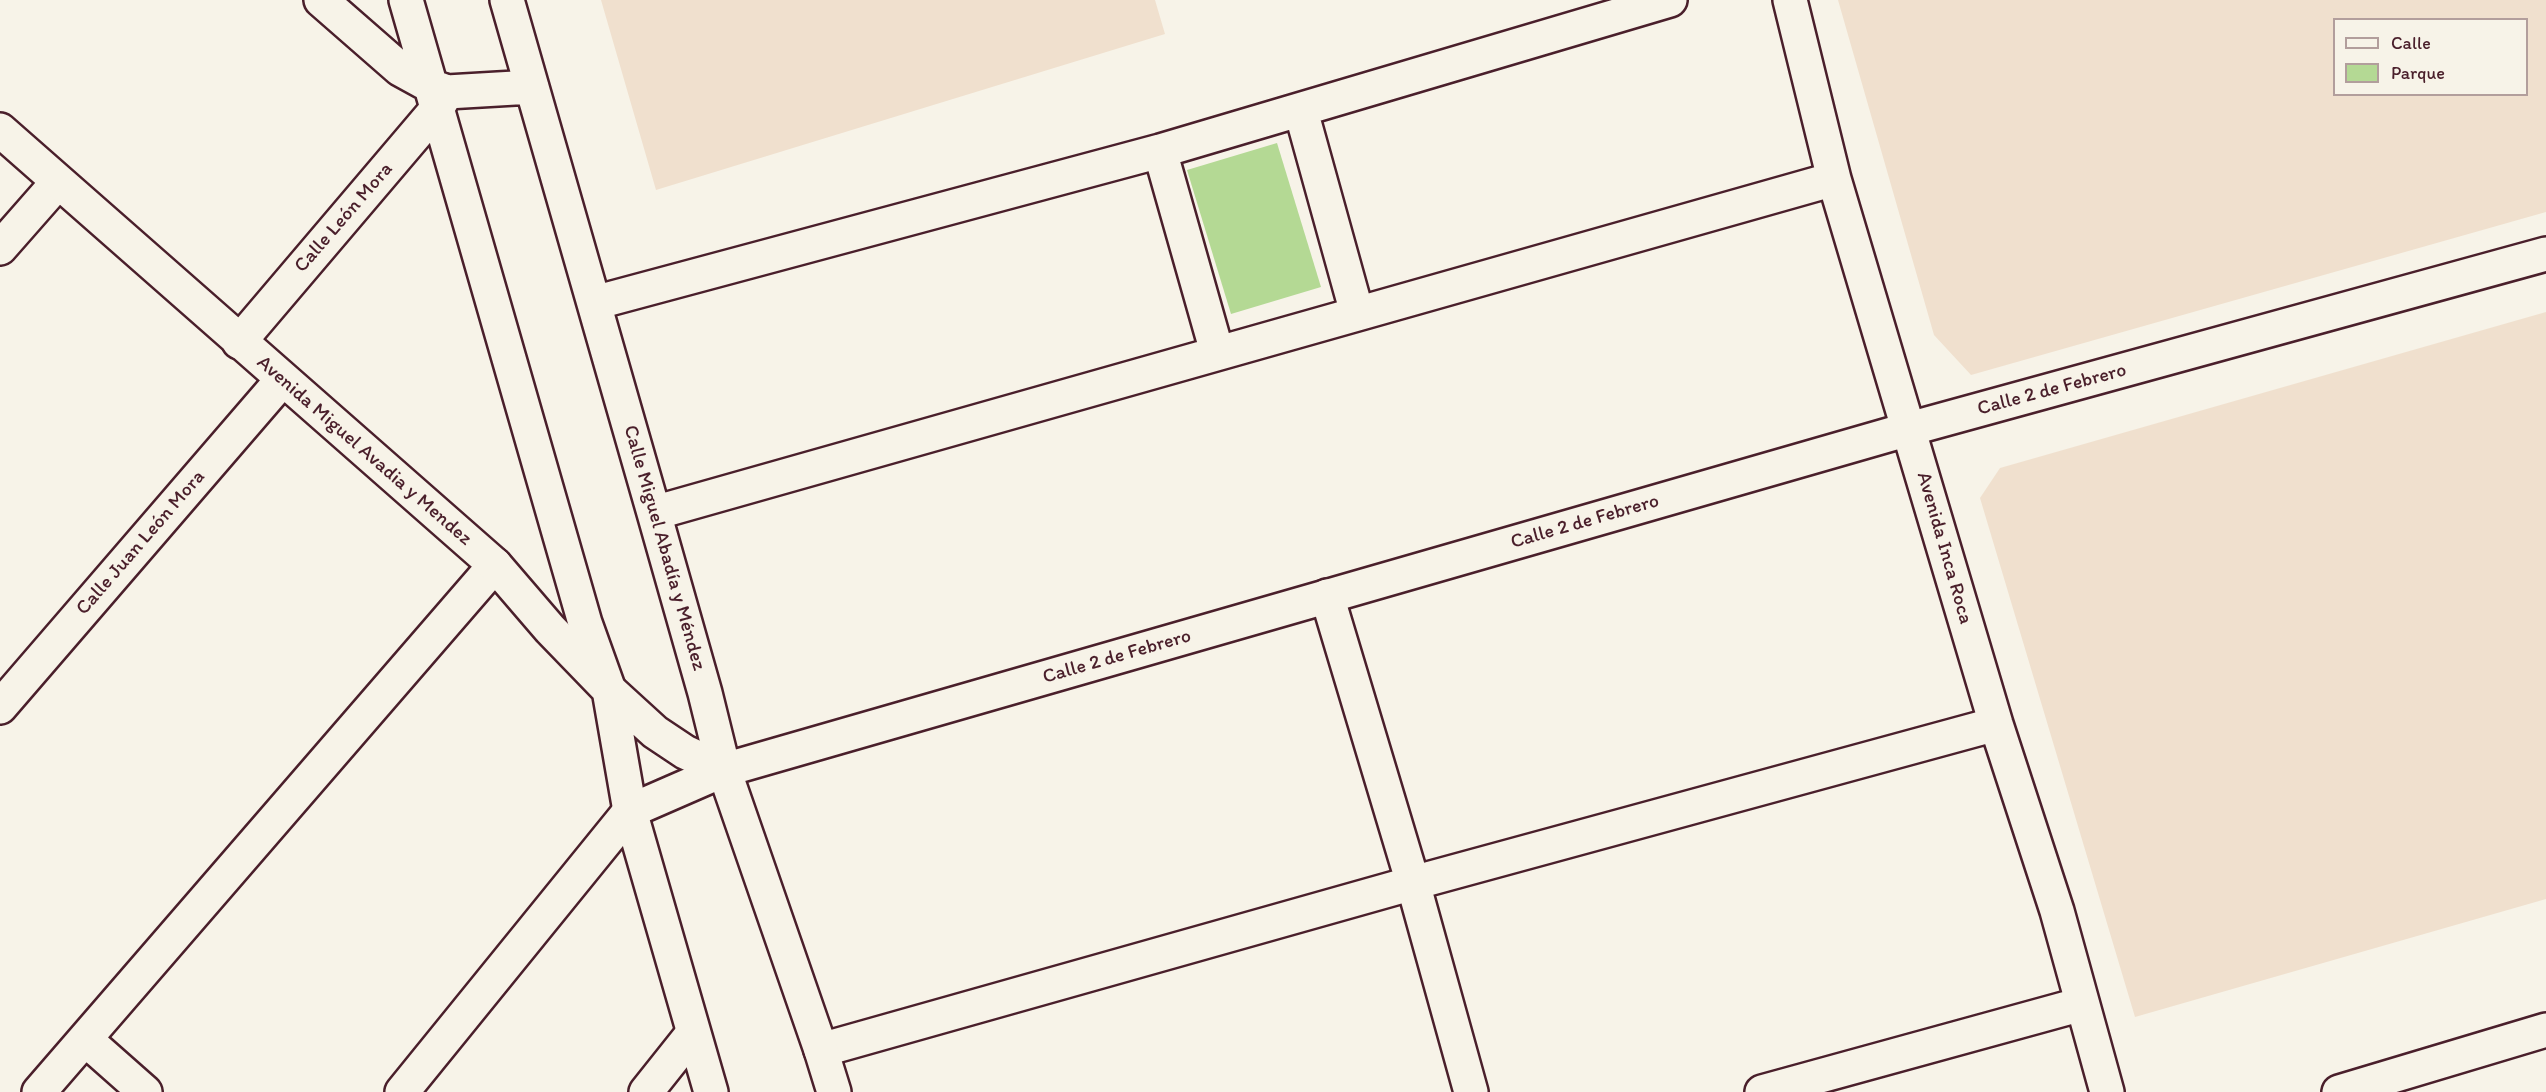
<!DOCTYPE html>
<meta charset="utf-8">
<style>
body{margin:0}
#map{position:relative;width:2546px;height:1092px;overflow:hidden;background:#f7f3e8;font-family:Itim,sans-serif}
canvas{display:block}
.legend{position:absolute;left:2333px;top:18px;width:195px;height:78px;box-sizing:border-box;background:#f7f3e8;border:2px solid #b29e9c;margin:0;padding:8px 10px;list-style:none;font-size:18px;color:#4a1f2b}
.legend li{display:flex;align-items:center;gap:12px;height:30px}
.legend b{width:30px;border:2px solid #b29e9c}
</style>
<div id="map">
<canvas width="2546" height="1092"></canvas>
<ul class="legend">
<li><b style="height:8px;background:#f7f3e8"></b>Calle</li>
<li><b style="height:16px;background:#b4d994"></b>Parque</li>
</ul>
</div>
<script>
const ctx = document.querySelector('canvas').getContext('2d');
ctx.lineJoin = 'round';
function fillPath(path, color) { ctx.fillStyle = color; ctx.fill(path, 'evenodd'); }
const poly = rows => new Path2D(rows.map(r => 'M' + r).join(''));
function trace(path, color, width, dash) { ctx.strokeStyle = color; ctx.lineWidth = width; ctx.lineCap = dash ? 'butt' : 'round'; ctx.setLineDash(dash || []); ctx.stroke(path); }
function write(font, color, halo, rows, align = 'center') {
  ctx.font = font + ' Itim,sans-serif'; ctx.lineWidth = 4.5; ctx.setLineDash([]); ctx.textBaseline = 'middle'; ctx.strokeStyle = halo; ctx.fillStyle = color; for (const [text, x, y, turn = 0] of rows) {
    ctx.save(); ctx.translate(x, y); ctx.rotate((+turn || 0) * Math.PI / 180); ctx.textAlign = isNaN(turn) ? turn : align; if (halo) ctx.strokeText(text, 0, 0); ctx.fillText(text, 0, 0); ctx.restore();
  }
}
const built = poly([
 [601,0,1155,0,1165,34,656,190],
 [1838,0,2546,0,2546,212,1971,375,1934,335],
 [2334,20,2526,20,2526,94,2334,94],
 [2546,312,2546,899,2135,1017,1980,498,2000,468]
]);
const green = poly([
 [1277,143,1321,287,1231,314,1187,170]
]);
const minor = poly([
 [321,0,400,69,431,86,447,92,532,87],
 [406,0,585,623,609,690],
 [1790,0,1834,179,1996,724,2057,911,2107,1092],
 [1301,111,1357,313],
 [1160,151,1217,352],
 [0,248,58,182],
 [594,303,1160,151,1670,0],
 [239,342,437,109,445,95],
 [654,513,1834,179],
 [1327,596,1413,883,1471,1092],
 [0,707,282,380],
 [85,1039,145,1092],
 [821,1050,1413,883,1996,724],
 [39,1092,495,565],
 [402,1092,630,811,724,770,705,693,654,513,507,0],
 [646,1092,693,1033],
 [1762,1092,2082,1004],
 [2339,1092,2546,1030]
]);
const tertiary = poly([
 [0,130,495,565,550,629,609,690,655,732,685,752,724,770],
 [609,690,630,811,711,1092],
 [724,770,1909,429,2546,254],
 [724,770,821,1050,834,1092]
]);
const streetNames = [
 ["Calle León Mora",344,218,-49],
 ["Calle 2 de Febrero",2052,390,-15],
 ["Avenida Miguel Avadia y Mendez",364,451,41],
 ["Calle 2 de Febrero",1585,522,-16],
 ["Calle Juan León Mora",141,543,-49],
 ["Calle Miguel Abadía y Méndez",664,548,74],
 ["Avenida Inca Roca",1944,548,74],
 ["Calle 2 de Febrero",1117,657,-16]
];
fillPath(built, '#f0e0ce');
fillPath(green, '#b4d994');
trace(minor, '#4a1f2b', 38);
trace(tertiary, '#4a1f2b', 38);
trace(minor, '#f7f3e8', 33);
trace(tertiary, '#f7f3e8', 33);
write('20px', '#4a1f2b', '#f7f3e8', streetNames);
</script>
